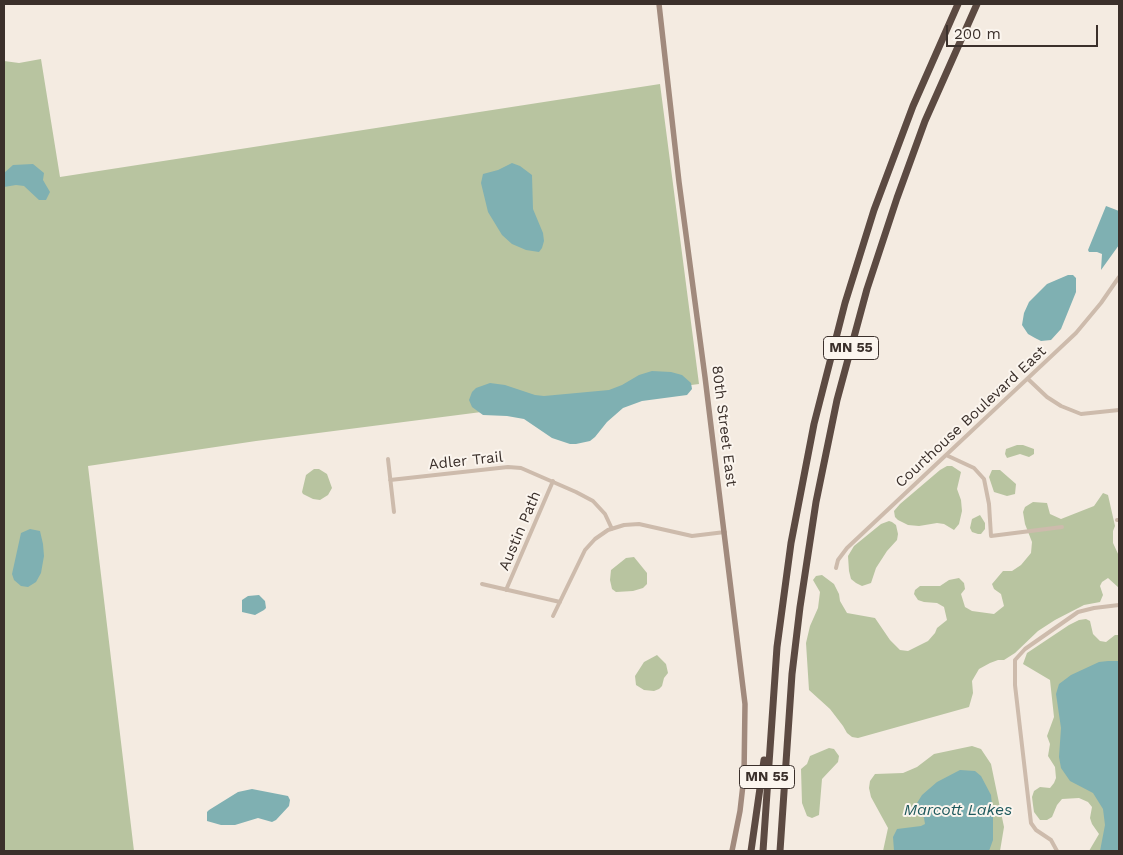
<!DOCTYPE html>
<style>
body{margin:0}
#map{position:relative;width:1123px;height:855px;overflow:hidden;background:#f4ebe1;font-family:"Work Sans",sans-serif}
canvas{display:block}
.frame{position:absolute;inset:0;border:5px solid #3b302b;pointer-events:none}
.scale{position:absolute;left:946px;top:25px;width:152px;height:22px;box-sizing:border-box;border:2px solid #3b302b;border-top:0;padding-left:6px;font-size:15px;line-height:18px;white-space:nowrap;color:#3b302b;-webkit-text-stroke:4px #fbf5ee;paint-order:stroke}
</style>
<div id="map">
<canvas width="1123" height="855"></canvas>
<div class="frame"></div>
<div class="scale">200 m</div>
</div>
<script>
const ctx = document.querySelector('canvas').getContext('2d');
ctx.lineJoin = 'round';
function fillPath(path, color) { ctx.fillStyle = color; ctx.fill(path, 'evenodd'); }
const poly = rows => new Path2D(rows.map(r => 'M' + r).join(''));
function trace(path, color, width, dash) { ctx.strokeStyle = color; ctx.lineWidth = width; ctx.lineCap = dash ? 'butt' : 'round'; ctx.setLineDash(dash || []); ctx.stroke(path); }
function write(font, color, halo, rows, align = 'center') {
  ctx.font = font + ' "Work Sans",sans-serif'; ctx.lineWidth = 4; ctx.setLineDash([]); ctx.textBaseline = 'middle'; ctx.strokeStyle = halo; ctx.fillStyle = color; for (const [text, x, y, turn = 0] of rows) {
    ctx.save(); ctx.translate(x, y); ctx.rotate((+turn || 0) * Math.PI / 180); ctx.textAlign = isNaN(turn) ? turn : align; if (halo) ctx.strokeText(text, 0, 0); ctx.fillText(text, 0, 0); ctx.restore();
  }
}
const green = poly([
 [41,59,60,177,660,84,699,384,256,441,88,466,134,851,4,851,4,61,19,63],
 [1017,445,1023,445,1034,449,1034,454,1029,457,1020,454,1007,458,1005,454,1006,449],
 [947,466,952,466,961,472,957,489,961,500,962,511,959,524,954,530,944,524,937,523,919,526,908,525,898,520,895,517,894,511,900,504,940,470],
 [314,469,319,469,327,474,332,488,328,495,320,500,313,499,303,494,302,492,306,475],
 [992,470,1000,470,1016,484,1015,494,1007,496,994,492,989,477],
 [1103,493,1108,495,1115,526,1113,531,1113,543,1119,556,1119,588,1108,578,1102,582,1100,586,1103,595,1100,602,1084,605,1055,620,1038,631,1015,653,1004,660,998,660,990,663,979,669,972,681,973,693,969,707,858,738,852,737,847,733,843,726,830,709,809,690,806,643,810,626,818,608,820,592,813,580,816,576,822,575,834,584,839,594,840,601,847,613,875,618,890,640,900,650,908,651,928,641,935,633,937,628,947,620,944,607,937,603,924,602,918,600,914,594,915,590,920,586,940,586,949,580,959,578,964,583,965,589,961,594,965,607,972,611,994,614,1004,606,1001,594,994,589,992,584,1003,571,1012,571,1021,565,1031,553,1032,542,1025,524,1023,512,1025,507,1033,502,1047,503,1050,514,1061,519,1094,506],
 [980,515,985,523,985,529,981,534,978,534,972,532,970,528,972,519],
 [889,521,892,522,896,525,898,534,897,540,887,551,876,568,871,583,862,586,856,583,851,579,849,571,848,556,854,546,881,524],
 [634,557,647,573,647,584,643,588,633,591,616,592,612,589,610,580,611,570,626,558],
 [1086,619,1090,621,1093,634,1100,641,1106,642,1115,635,1119,635,1119,851,1089,851,1099,834,1092,824,1090,818,1092,807,1088,802,1079,798,1062,799,1057,805,1052,817,1047,820,1040,820,1034,812,1033,805,1032,797,1034,791,1040,787,1050,788,1054,783,1056,778,1055,767,1048,756,1050,744,1047,736,1054,717,1050,680,1023,664,1027,653,1069,625,1079,620],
 [657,655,666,664,668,673,664,678,662,686,659,689,654,691,644,690,636,685,635,676,644,662],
 [972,746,981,749,991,764,1004,827,1000,851,883,851,888,828,871,797,869,788,870,781,875,774,903,773,917,767,934,754],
 [829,748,834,749,839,756,838,762,822,779,819,815,812,818,807,816,802,803,801,769,807,764,810,756]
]);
const water = poly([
 [512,163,520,166,532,175,533,209,543,233,544,241,542,248,539,252,526,250,512,244,502,235,488,212,481,183,483,174,498,170],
 [33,164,44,173,43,180,50,192,46,200,39,200,24,186,16,185,4,187,4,173,13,165],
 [1106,206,1119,211,1119,245,1101,270,1102,254,1097,252,1089,252,1088,250],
 [1068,275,1073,275,1076,278,1076,292,1061,329,1051,340,1041,341,1035,338,1028,334,1022,325,1024,313,1029,302,1047,284],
 [652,371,671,372,682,375,691,383,692,389,687,395,642,401,623,408,607,422,595,437,590,441,576,444,570,444,552,438,524,419,507,416,483,415,472,407,469,400,472,392,476,388,490,383,505,385,535,395,544,396,609,390,622,385,639,375],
 [30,529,40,531,43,544,44,556,41,573,36,582,28,587,21,586,14,580,12,574,21,533],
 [259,595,265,601,266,608,264,610,255,615,242,612,242,600,248,596],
 [1108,661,1119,661,1119,851,1100,851,1105,825,1103,809,1093,793,1070,781,1061,768,1059,757,1061,728,1056,694,1059,684,1071,675,1099,662],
 [960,770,975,771,981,776,991,795,993,816,993,840,989,851,894,851,893,837,897,829,921,826,925,824,924,818,918,808,917,803,922,795,937,782],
 [252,789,288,796,290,800,289,806,276,820,272,822,258,818,235,825,221,825,207,821,207,812,209,810,238,792]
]);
const street = poly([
 [1028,379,1047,397,1061,406,1081,414,1119,410],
 [946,455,974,468,984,479,989,504,991,536,1062,527],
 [388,459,394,512],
 [390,480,508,467,521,468,576,492,593,501,605,514,612,529],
 [1117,520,1119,520],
 [836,568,838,560,847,548,1076,333,1101,303,1119,277],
 [482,584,560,602],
 [506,590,553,481],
 [553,616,585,550,595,539,608,530,624,525,639,524,692,536,725,532],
 [1057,851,1051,840,1036,830,1031,823,1015,685,1015,660,1025,649,1078,612,1094,608,1119,605]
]);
const secondary = poly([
 [659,4,679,182,705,377,745,704,744,776,740,811,732,851]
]);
const highway = poly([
 [751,851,764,760],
 [763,851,777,647,791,543,814,424,845,303,874,210,913,106,958,4],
 [780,851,792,674,800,607,816,502,837,400,867,289,897,198,925,121,977,4]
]);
const shields = [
 [851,348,55],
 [767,777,55]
];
const shieldNames = [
 ["MN 55",851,348],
 ["MN 55",767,777]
];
const streetNames = [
 ["Courthouse Boulevard East",971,417,-43],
 ["80th Street East",724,426,83],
 ["Adler Trail",466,461,-6],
 ["Austin Path",520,531,-67]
];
const waterNames = [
 ["Marcott Lakes",958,810]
];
fillPath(green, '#b8c4a0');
fillPath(water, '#7fb0b2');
trace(street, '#cdbbac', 4);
trace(secondary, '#a18a7d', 5.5);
trace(highway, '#5c4a42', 7);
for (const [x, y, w] of shields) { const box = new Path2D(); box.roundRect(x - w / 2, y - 11.5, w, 23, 4); ctx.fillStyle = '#fbf5ee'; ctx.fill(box); trace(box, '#3b302b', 1); }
write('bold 14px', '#3b302b', null, shieldNames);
write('15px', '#3b302b', '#fbf5ee', streetNames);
write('italic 16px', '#1f5a5e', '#fbf5ee', waterNames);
</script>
